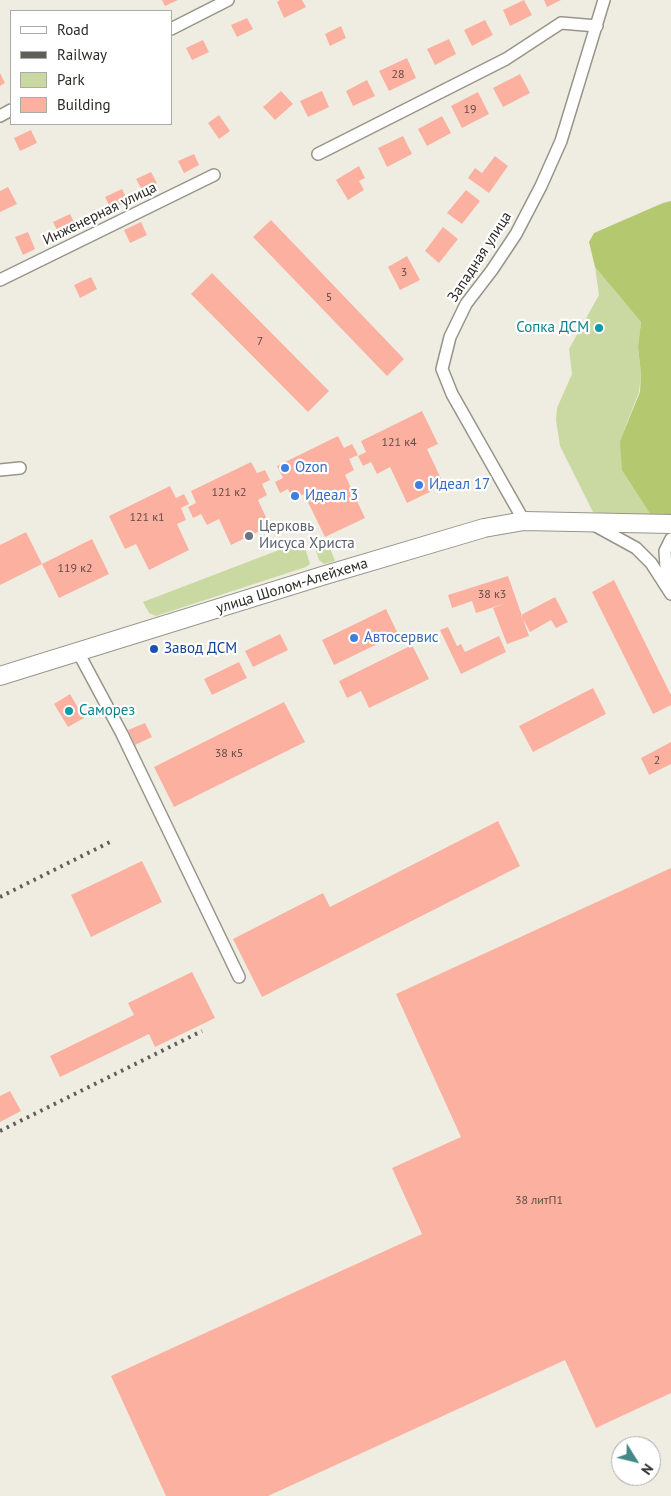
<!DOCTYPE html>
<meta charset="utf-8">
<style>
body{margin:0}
#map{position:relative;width:671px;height:1496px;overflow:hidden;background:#efede2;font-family:"PT Sans",sans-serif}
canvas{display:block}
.legend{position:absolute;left:10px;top:10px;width:162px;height:115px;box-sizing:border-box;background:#fff;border:1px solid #aaaaa8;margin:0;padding:6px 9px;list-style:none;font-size:15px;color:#2b2a26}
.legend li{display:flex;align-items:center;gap:10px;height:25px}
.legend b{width:25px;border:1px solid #aaaaa8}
.north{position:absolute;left:611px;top:1436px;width:50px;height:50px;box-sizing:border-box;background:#fff;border:1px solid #aaaaa8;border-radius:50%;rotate:126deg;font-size:14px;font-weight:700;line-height:20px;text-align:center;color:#2b2a26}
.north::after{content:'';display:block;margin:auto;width:18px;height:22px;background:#428984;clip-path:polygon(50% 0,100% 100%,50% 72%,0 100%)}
</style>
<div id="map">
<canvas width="671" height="1496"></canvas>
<ul class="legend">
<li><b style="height:6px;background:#fff"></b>Road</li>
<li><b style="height:6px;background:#605e59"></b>Railway</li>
<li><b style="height:14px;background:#cad8a1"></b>Park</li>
<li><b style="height:14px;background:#fcb0a0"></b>Building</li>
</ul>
<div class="north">N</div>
</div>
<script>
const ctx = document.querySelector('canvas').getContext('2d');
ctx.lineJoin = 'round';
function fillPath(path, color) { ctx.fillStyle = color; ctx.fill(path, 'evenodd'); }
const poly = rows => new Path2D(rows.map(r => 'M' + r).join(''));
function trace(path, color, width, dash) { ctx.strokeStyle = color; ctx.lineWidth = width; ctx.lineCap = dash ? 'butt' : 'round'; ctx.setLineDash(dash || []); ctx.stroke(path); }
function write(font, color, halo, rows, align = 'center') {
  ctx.font = font + ' "PT Sans",sans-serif'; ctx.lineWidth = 4.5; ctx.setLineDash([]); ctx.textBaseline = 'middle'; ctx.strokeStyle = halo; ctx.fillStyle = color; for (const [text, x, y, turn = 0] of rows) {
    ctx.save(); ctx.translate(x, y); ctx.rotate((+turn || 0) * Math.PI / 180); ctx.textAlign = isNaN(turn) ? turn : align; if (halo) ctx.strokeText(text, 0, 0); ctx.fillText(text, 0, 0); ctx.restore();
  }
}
const green = poly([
 [595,267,641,322,638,347,641,374,639,392,620,441,655,521,593,512,560,446,556,420,557,408,572,374,569,349,599,295],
 [327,540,335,561,324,564,319,560,314,545],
 [292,545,305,548,310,564,306,567,156,616,149,613,143,602]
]);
const forest = poly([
 [671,201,671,517,655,521,622,470,620,441,640,392,641,374,638,347,641,322,595,267,589,242,594,233,663,203]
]);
const building = poly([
 [162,0,178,0,165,6],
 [280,0,302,0,306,7,284,18,277,2],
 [524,0,532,15,510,26,503,10],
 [544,0,561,0,547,7],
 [247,18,253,29,237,37,231,25],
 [485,20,493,35,472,46,464,30],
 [341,26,346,38,330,46,325,34],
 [449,39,456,54,435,65,427,49],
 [203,40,209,52,192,60,186,48],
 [407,58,416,78,389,91,379,71],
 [0,73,5,83,0,86],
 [520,74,530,93,503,107,493,88],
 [367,80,375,96,353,106,346,91],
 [281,91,293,104,275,120,263,107],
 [322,91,329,107,308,117,300,101],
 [478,92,489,114,462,128,451,106],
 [219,115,230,131,219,139,208,123],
 [442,116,451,133,427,146,418,129],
 [31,130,37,143,20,151,14,138],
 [403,136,412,154,387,167,378,148],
 [194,154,199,165,184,173,178,161],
 [495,156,508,166,489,193,468,178,475,168,482,173],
 [359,166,365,178,359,181,364,190,348,200,336,180],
 [151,172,157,183,142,190,136,179],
 [8,187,17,204,0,212,0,191],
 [122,189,128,201,111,209,105,197],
 [466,190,480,201,462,224,447,213],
 [70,214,76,226,59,234,53,222],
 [271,220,404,359,387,376,253,237],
 [141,222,147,235,130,243,124,230],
 [443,227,458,239,439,263,425,251],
 [28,232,35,249,23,255,15,237],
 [407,256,420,280,400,290,388,267],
 [212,273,329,391,308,412,191,294],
 [91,277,97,289,80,298,74,285],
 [422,411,438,444,427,449,444,485,407,503,390,467,377,474,371,462,363,466,358,456,366,452,361,441],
 [338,436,344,448,352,444,358,455,349,459,354,470,345,475,365,518,325,537,304,494,293,499,288,489,280,493,275,482,283,478,277,466],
 [251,462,257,473,265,470,270,480,262,484,267,495,258,500,270,526,231,545,219,519,207,525,201,514,193,518,188,507,196,503,191,491],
 [170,486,176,498,184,494,189,504,181,508,186,520,177,524,189,550,149,570,136,544,125,549,109,516],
 [26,532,42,564,0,585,0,545],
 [92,539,109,574,59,598,42,564],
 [508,576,529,636,507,644,493,608,506,603,476,613,472,601,452,608,448,595],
 [614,580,671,695,671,705,653,714,592,592],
 [555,597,568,622,556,628,551,620,530,632,521,615],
 [386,609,398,634,334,665,322,640],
 [448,627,457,646,461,644,465,652,499,636,506,652,461,674,440,630],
 [280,634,288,650,253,667,245,651],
 [412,645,429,679,369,708,361,691,347,698,339,681],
 [239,662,247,678,212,695,204,679],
 [593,688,606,714,533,752,519,726],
 [70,694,84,718,68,727,54,704],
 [284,702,305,742,174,807,154,767],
 [145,723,152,737,135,745,128,730],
 [671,742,671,764,649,775,641,758],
 [498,821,520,866,262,997,233,939,323,893,330,907],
 [142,861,162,902,91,937,71,895],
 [671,868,671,1393,596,1428,565,1360,268,1496,166,1496,111,1376,422,1234,392,1168,461,1137,396,994],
 [192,972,215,1018,155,1047,149,1034,60,1077,50,1056,134,1015,128,1003],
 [10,1091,21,1111,0,1122,0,1096]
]);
const street = poly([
 [171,29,228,0],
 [0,116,11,110],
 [318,154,506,59,561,23,597,26],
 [0,280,214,175],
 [0,470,20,468],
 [524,521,452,394,442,369,450,337,466,304,492,270,516,234,541,186,561,141,604,0],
 [594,525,636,548,651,563,671,594],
 [667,584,665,551,671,539],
 [78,652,122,734,239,977]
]);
const primary = poly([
 [0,676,322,576,484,528,524,521,671,524]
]);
const rail = poly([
 [0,897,110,842],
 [0,1131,202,1031]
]);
const markers = [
 [599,328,5,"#0f9aa8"],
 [285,468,5,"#3f7fe0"],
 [419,485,5,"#3f7fe0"],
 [295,496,5,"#3f7fe0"],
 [249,536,5,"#6b7280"],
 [354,638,5,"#3f7fe0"],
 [154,649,5,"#1a4fb4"],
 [69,711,5,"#0f9aa8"]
];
const numberNames = [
 ["28",398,75],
 ["19",470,110],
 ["3",404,273],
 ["5",329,298],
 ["7",260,342],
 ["121 к4",399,443],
 ["121 к2",229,493],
 ["121 к1",147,518],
 ["119 к2",75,569],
 ["38 к3",492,595],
 ["38 к5",229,754],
 ["2",657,761],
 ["38 литП1",539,1201]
];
const streetNames = [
 ["Инженерная улица",100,214,-26],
 ["Западная улица",480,257,-57],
 ["улица Шолом-Алейхема",292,586,-17]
];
const cultureNames = [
 ["Сопка ДСМ",589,328],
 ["Саморез",79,711,"left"]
];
const shopNames = [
 ["Ozon",295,468],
 ["Идеал 17",429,485],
 ["Идеал 3",305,496],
 ["Автосервис",364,638]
];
const worshipNames = [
 ["Церковь",259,527],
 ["Иисуса Христа",259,544]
];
const transitNames = [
 ["Завод ДСМ",164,649]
];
fillPath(green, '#cad8a1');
fillPath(forest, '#b4c86f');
fillPath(building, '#fcb0a0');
trace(street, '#97958a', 14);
trace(primary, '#97958a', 20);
trace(street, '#fff', 11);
trace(primary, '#fff', 18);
trace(rail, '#605e59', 4, [2.5, 5]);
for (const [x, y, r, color] of markers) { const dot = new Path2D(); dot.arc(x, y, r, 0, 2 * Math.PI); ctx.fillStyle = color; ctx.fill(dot); trace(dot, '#fff', 2); }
write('12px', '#5f4c44', null, numberNames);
write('15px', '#2b2a26', '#fff', streetNames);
write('15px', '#0d838f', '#fff', cultureNames, 'right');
write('15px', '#366cbe', '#fff', shopNames, 'left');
write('15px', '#5b616d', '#fff', worshipNames, 'left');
write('15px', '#164399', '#fff', transitNames, 'left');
</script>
